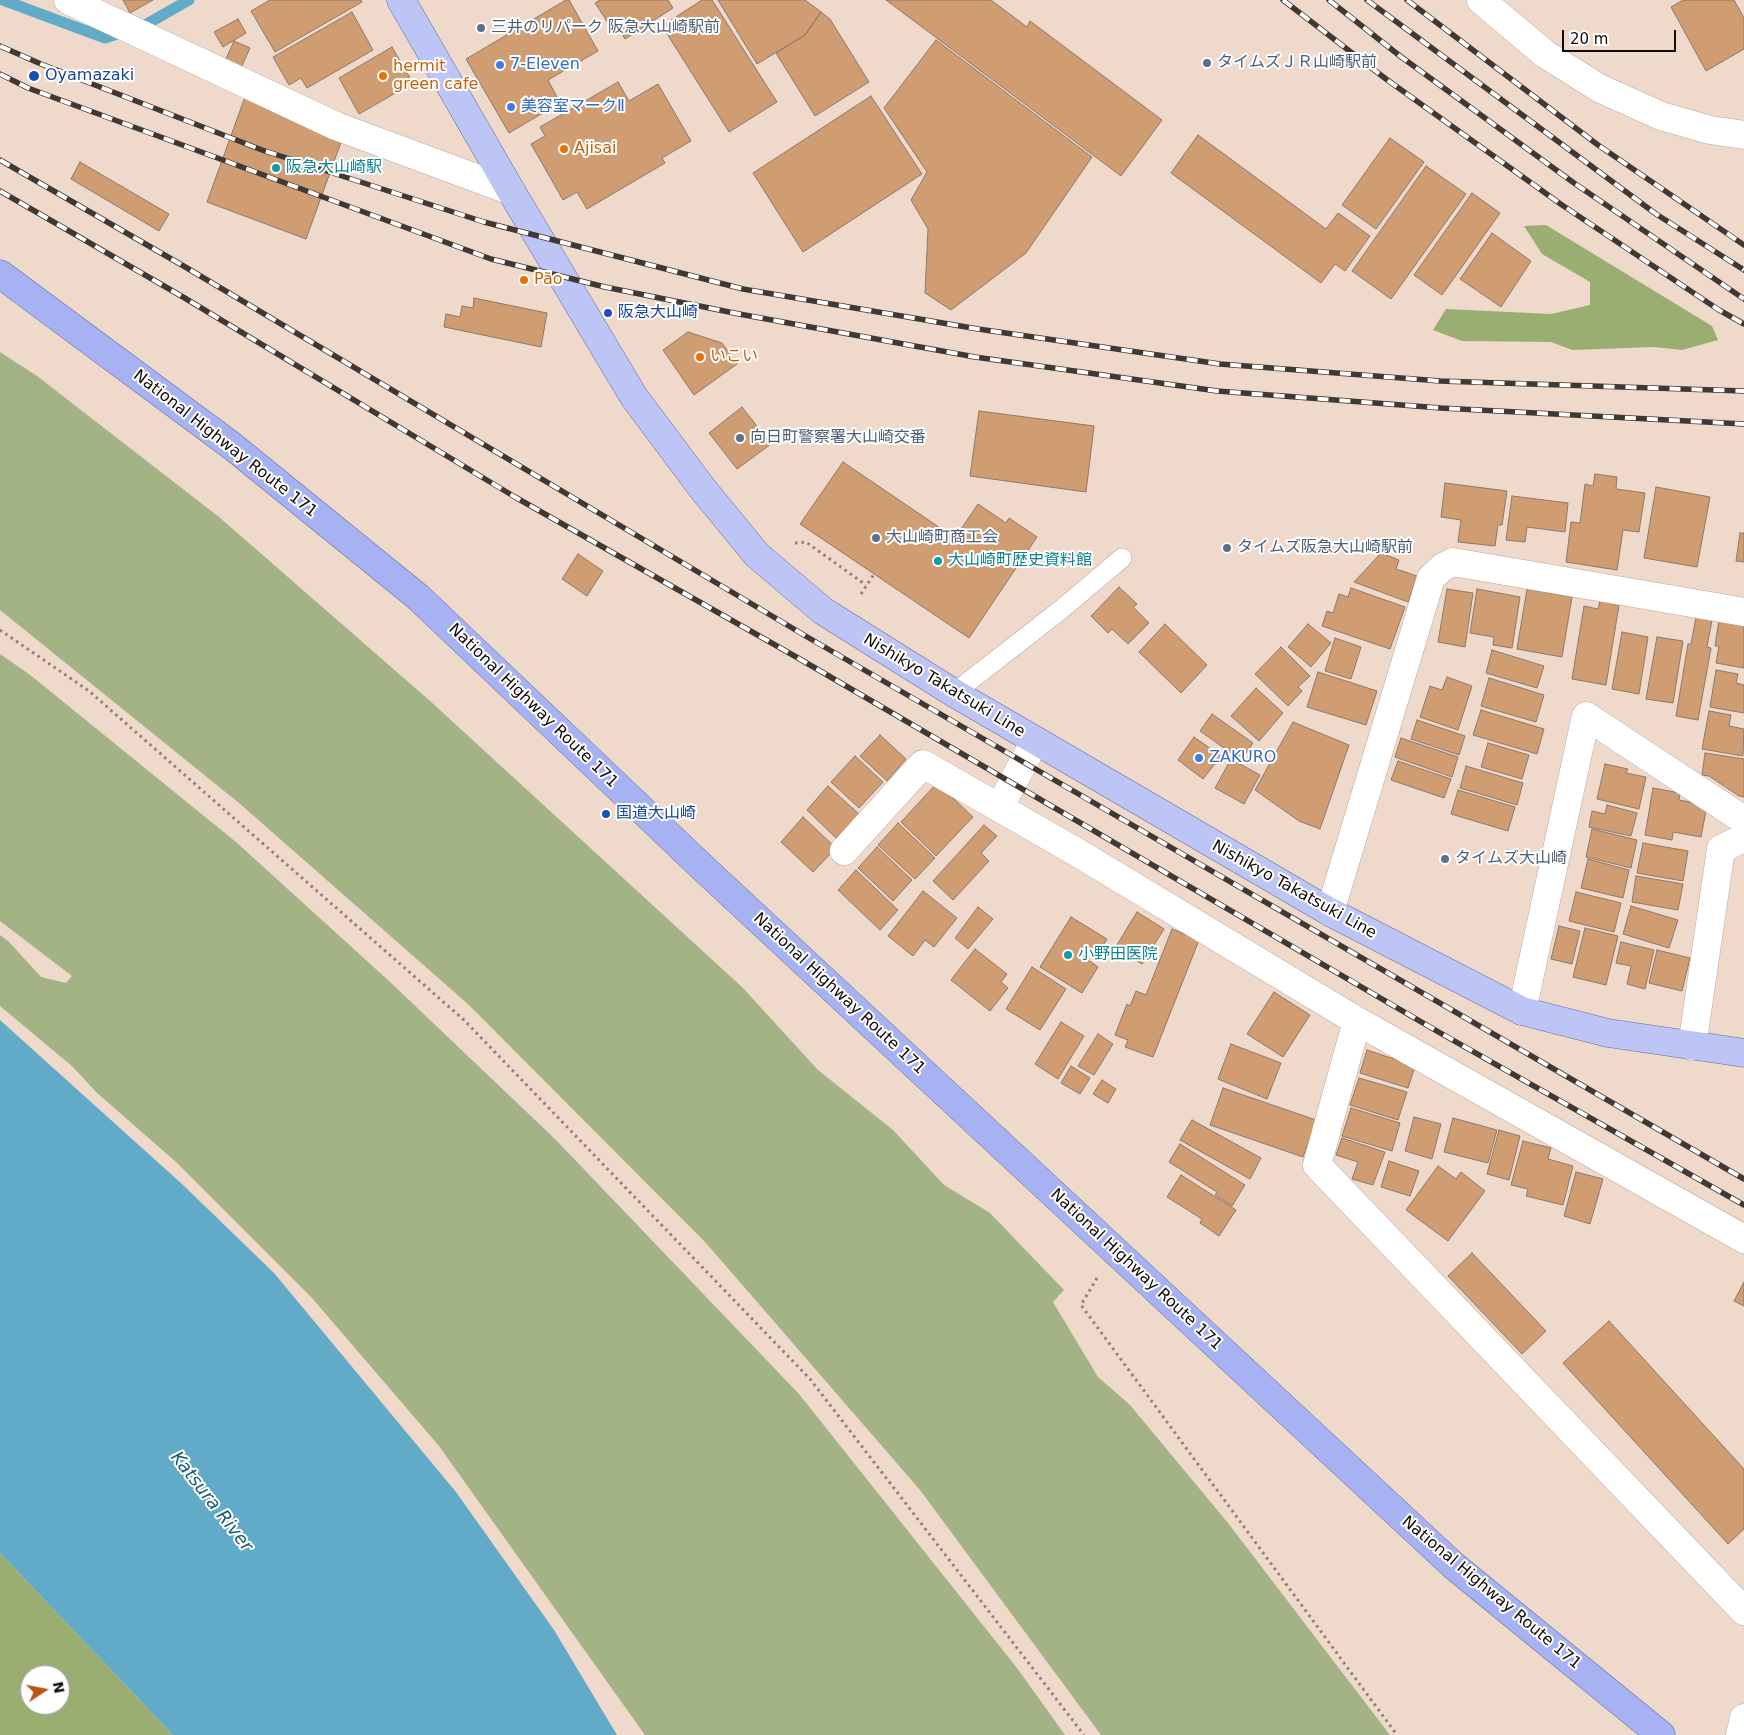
<!DOCTYPE html>
<meta charset="utf-8">
<style>
body{margin:0}
#map{position:relative;width:1744px;height:1735px;overflow:hidden;background:#efd9cb;font-family:"DejaVu Sans",sans-serif}
canvas{display:block}
.north{position:absolute;left:20px;top:1665px;width:50px;height:50px;box-sizing:border-box;background:#fff;border:1px solid #a09d9c;border-radius:50%;rotate:79deg;font-size:14px;font-weight:700;line-height:20px;text-align:center;color:#120b07}
.north::after{content:'';display:block;margin:auto;width:18px;height:22px;background:#b9571a;clip-path:polygon(50% 0,100% 100%,50% 72%,0 100%)}
.scale{position:absolute;left:1562px;top:30px;width:114px;height:22px;box-sizing:border-box;border:2px solid #120b07;border-top:0;padding-left:6px;font-size:15px;line-height:18px;white-space:nowrap;color:#120b07;-webkit-text-stroke:4px #fff;paint-order:stroke}
</style>
<div id="map">
<canvas width="1744" height="1735"></canvas>
<div class="north">N</div>
<div class="scale">20 m</div>
</div>
<script>
const ctx = document.querySelector('canvas').getContext('2d');
ctx.lineJoin = 'round';
function fillPath(path, color) { ctx.fillStyle = color; ctx.fill(path, 'evenodd'); }
const poly = rows => new Path2D(rows.map(r => 'M' + r).join(''));
function trace(path, color, width, dash) { ctx.strokeStyle = color; ctx.lineWidth = width; ctx.lineCap = dash ? 'butt' : 'round'; ctx.setLineDash(dash || []); ctx.stroke(path); }
function write(font, color, halo, rows, align = 'center') {
  ctx.font = font + ' "DejaVu Sans","Noto Sans JP",sans-serif'; ctx.lineWidth = 4; ctx.setLineDash([]); ctx.textBaseline = 'middle'; ctx.strokeStyle = halo; ctx.fillStyle = color; for (const [text, x, y, turn = 0] of rows) {
    ctx.save(); ctx.translate(x, y); ctx.rotate((+turn || 0) * Math.PI / 180); ctx.textAlign = isNaN(turn) ? turn : align; if (halo) ctx.strokeText(text, 0, 0); ctx.fillText(text, 0, 0); ctx.restore();
  }
}
const green = poly([
 [0,352,37,376,219,517,429,700,743,988,818,1070,893,1130,944,1185,990,1213,1064,1290,1053,1302,1098,1377,1130,1405,1228,1523,1390,1735,1101,1735,920,1490,706,1243,469,1005,239,803,0,610],
 [0,654,29,674,236,842,389,981,555,1139,799,1394,1017,1668,1065,1735,645,1735,439,1446,312,1298,176,1162,96,1092,73,1067,0,1006,0,935,9,942,41,977,66,983,72,976,0,921]
]);
const forest = poly([
 [1546,225,1712,326,1718,340,1682,350,1654,347,1572,350,1551,342,1462,341,1433,330,1446,309,1551,314,1590,305,1590,282,1542,254,1524,226],
 [0,1553,173,1735,0,1735],
 [30,1675,60,1675,60,1705,30,1705]
]);
const water = poly([
 [0,1020,182,1184,274,1273,456,1492,554,1630,617,1735,173,1735,0,1553]
]);
const stream = poly([
 [3,0,105,38,145,25,189,0]
]);
const building = poly([
 [123,0,153,0,130,13,123,0],
 [270,0,361,0,362,2,275,52,251,11,270,0],
 [566,0,569,0,598,51,548,80,560,103,509,133,466,59,566,0],
 [600,0,668,0,673,8,625,39,617,26,612,29,595,3,600,0],
 [702,0,712,0,777,102,729,132,662,26,702,0],
 [718,0,805,0,821,12,805,35,757,64,718,0],
 [886,0,991,0,1027,27,1030,21,1162,120,1121,176,886,0],
 [1683,0,1734,0,1744,18,1744,49,1706,71,1671,7,1683,0],
 [352,12,373,50,307,88,301,78,289,85,273,57,352,12],
 [821,12,830,19,869,82,815,116,776,53,805,35,821,12],
 [238,19,246,33,223,47,214,32,238,19],
 [936,40,1092,157,1026,253,951,310,925,293,928,229,911,200,927,172,884,108,936,40],
 [234,41,250,48,241,68,225,61,234,41],
 [392,47,413,83,359,114,339,78,392,47],
 [618,82,629,101,658,84,691,141,662,158,665,163,587,209,577,192,563,200,531,144,545,136,540,127,618,82],
 [871,96,922,174,803,252,753,173,871,96],
 [245,97,344,134,306,239,207,202,245,97],
 [1198,135,1326,229,1338,213,1370,236,1345,271,1335,264,1321,283,1171,173,1198,135],
 [1390,138,1424,162,1376,229,1342,205,1390,138],
 [80,162,169,214,159,231,71,179,80,162],
 [1426,166,1466,194,1391,299,1352,271,1426,166],
 [1472,193,1500,213,1442,295,1414,275,1472,193],
 [1492,233,1531,261,1501,307,1460,279,1492,233],
 [474,298,547,313,541,347,444,327,446,314,460,317,462,306,473,308,474,298],
 [688,332,722,343,737,364,694,395,663,350,688,332],
 [742,407,771,444,737,469,709,433,742,407],
 [979,411,1094,426,1086,492,970,476,979,411],
 [843,462,955,538,978,504,1006,523,1009,518,1037,537,969,638,800,524,843,462],
 [1595,474,1617,477,1616,489,1645,493,1639,532,1623,530,1617,570,1566,562,1571,522,1580,523,1585,484,1593,486,1595,474],
 [1445,483,1507,491,1502,525,1498,525,1495,546,1458,542,1461,520,1441,517,1445,483],
 [1656,487,1710,497,1697,567,1644,558,1656,487],
 [1512,496,1568,503,1565,532,1527,527,1525,542,1506,540,1512,496],
 [1740,533,1744,533,1744,562,1736,561,1740,533],
 [1381,553,1399,560,1396,569,1417,576,1408,602,1354,582,1381,553],
 [578,554,603,571,587,596,562,579,578,554],
 [1119,587,1137,604,1133,607,1149,623,1128,644,1112,629,1108,633,1091,616,1119,587],
 [1351,588,1405,607,1390,649,1322,626,1327,611,1333,613,1339,594,1348,597,1351,588],
 [1447,589,1473,593,1465,647,1438,642,1447,589],
 [1477,589,1520,597,1512,648,1493,645,1494,637,1470,633,1477,589],
 [1527,589,1572,597,1562,657,1517,649,1527,589],
 [1600,601,1619,605,1606,685,1572,679,1584,606,1598,609,1600,601],
 [1696,617,1712,620,1707,647,1711,648,1698,720,1676,716,1688,644,1691,644,1696,617],
 [1719,620,1744,624,1744,668,1716,663,1719,646,1715,646,1719,620],
 [1165,624,1207,665,1181,693,1139,652,1165,624],
 [1308,624,1331,643,1311,667,1288,647,1308,624],
 [1622,632,1648,637,1639,694,1612,689,1622,632],
 [1657,637,1683,641,1673,703,1646,699,1657,637],
 [1335,638,1361,647,1351,679,1325,671,1335,638],
 [1281,647,1310,676,1298,687,1302,691,1288,706,1255,674,1281,647],
 [1492,650,1544,666,1537,688,1486,673,1492,650],
 [1716,670,1738,674,1736,683,1744,685,1744,713,1710,707,1716,670],
 [1318,672,1377,691,1366,725,1307,707,1318,672],
 [1447,677,1472,686,1458,730,1420,717,1430,686,1442,690,1447,677],
 [1489,678,1544,695,1536,722,1481,706,1489,678],
 [1256,688,1283,713,1259,741,1231,716,1256,688],
 [1481,710,1544,729,1537,754,1473,735,1481,710],
 [1709,711,1731,715,1729,726,1744,729,1743,756,1702,749,1709,711],
 [1212,714,1253,743,1241,760,1200,731,1212,714],
 [1417,720,1465,736,1459,755,1411,739,1417,720],
 [1293,722,1349,745,1320,829,1299,821,1255,790,1293,722],
 [880,735,906,759,887,781,860,756,880,735],
 [1194,737,1221,756,1203,779,1178,760,1194,737],
 [1401,738,1458,757,1452,777,1395,757,1401,738],
 [1488,743,1529,755,1522,779,1481,767,1488,743],
 [1705,753,1744,759,1744,797,1739,796,1709,776,1702,775,1705,753],
 [855,756,883,782,859,808,831,782,855,756],
 [1231,759,1260,775,1244,804,1215,788,1231,759],
 [1398,761,1451,779,1444,798,1391,780,1398,761],
 [1605,764,1628,769,1626,773,1646,777,1639,809,1597,799,1605,764],
 [1466,766,1523,783,1517,805,1460,788,1466,766],
 [937,783,973,817,936,856,901,822,937,783],
 [828,786,859,814,836,838,807,810,828,786],
 [1653,788,1680,793,1679,800,1707,805,1701,837,1673,832,1672,840,1645,835,1653,788],
 [1458,790,1515,807,1508,831,1451,814,1458,790],
 [1607,805,1637,813,1631,836,1589,827,1592,811,1605,814,1607,805],
 [803,817,836,848,813,872,781,842,803,817],
 [898,823,935,858,915,879,878,845,898,823],
 [984,825,997,836,981,853,989,861,953,900,933,881,984,825],
 [1592,829,1637,840,1631,868,1586,857,1592,829],
 [1643,843,1688,851,1683,881,1637,873,1643,843],
 [877,847,912,880,893,901,858,868,877,847],
 [1588,859,1629,870,1623,898,1581,888,1588,859],
 [856,870,898,910,880,930,838,890,856,870],
 [1636,876,1683,884,1678,910,1632,902,1636,876],
 [923,891,957,918,934,947,925,940,913,956,888,936,923,891],
 [1576,892,1621,903,1614,932,1569,921,1576,892],
 [1631,906,1678,920,1669,948,1623,934,1631,906],
 [978,907,993,919,968,949,955,938,978,907],
 [1137,912,1164,929,1142,964,1115,948,1137,912],
 [1071,917,1107,939,1096,957,1089,952,1085,958,1098,967,1082,993,1040,967,1071,917],
 [1559,926,1580,931,1572,964,1551,959,1559,926],
 [1585,928,1618,936,1606,985,1573,977,1585,928],
 [1172,929,1199,940,1153,1057,1125,1047,1128,1040,1115,1035,1127,1004,1130,1006,1136,991,1146,995,1172,929],
 [1621,942,1654,950,1645,989,1627,984,1631,966,1616,963,1621,942],
 [975,949,1007,974,1001,982,1008,988,990,1011,951,980,975,949],
 [1657,950,1690,958,1682,991,1649,983,1657,950],
 [1032,967,1066,989,1040,1030,1006,1009,1032,967],
 [1274,992,1310,1015,1283,1057,1247,1034,1274,992],
 [1061,1022,1084,1036,1058,1079,1035,1064,1061,1022],
 [1098,1034,1113,1044,1094,1075,1078,1066,1098,1034],
 [1231,1044,1281,1063,1267,1099,1218,1079,1231,1044],
 [1367,1050,1415,1066,1408,1088,1360,1073,1367,1050],
 [1071,1066,1090,1078,1080,1094,1061,1083,1071,1066],
 [1359,1078,1407,1092,1398,1120,1350,1105,1359,1078],
 [1102,1080,1116,1089,1108,1103,1093,1094,1102,1080],
 [1223,1088,1316,1120,1303,1157,1210,1125,1223,1088],
 [1351,1108,1400,1123,1392,1151,1342,1136,1351,1108],
 [1414,1117,1441,1124,1432,1159,1405,1151,1414,1117],
 [1453,1118,1497,1130,1488,1163,1444,1152,1453,1118],
 [1192,1120,1261,1158,1250,1179,1180,1140,1192,1120],
 [1499,1130,1520,1136,1509,1180,1487,1174,1499,1130],
 [1342,1138,1385,1152,1373,1185,1352,1179,1358,1162,1336,1155,1342,1138],
 [1523,1141,1551,1148,1548,1159,1573,1166,1563,1205,1526,1196,1528,1189,1511,1185,1523,1141],
 [1180,1144,1245,1185,1232,1206,1215,1195,1217,1192,1169,1162,1180,1144],
 [1389,1161,1419,1171,1410,1196,1381,1187,1389,1161],
 [1438,1166,1456,1179,1461,1172,1485,1191,1448,1241,1406,1210,1438,1166],
 [1576,1172,1603,1179,1590,1224,1564,1216,1576,1172],
 [1181,1175,1236,1210,1219,1236,1200,1223,1202,1219,1167,1197,1181,1175],
 [1472,1253,1546,1331,1522,1354,1448,1276,1472,1253],
 [1744,1282,1744,1306,1734,1301,1744,1282],
 [1609,1321,1744,1469,1744,1529,1728,1544,1563,1363,1609,1321]
]);
const path = poly([
 [795,543,806,542,866,585],
 [861,594,874,574],
 [0,630,89,691,464,1020,810,1379,1084,1735],
 [1097,1278,1081,1305,1397,1735]
]);
const service = poly([
 [954,693,1063,608,1122,558]
]);
const minor = poly([
 [68,0,336,126,511,191],
 [1481,0,1545,54,1599,88,1661,116,1710,130,1744,135],
 [999,808,1035,741],
 [844,851,923,764,1073,850,1357,1021,1744,1239],
 [1330,912,1431,578,1443,567,1453,562,1744,612],
 [1522,1011,1586,716,1744,820],
 [1357,1021,1317,1165,1744,1611],
 [1692,1046,1721,849,1744,838],
 [1740,1735,1744,1718]
]);
const primary = poly([
 [401,0,511,191,634,397,702,488,757,555,823,611,954,693,1330,912,1522,1011,1608,1033,1744,1053]
]);
const trunk = poly([
 [0,274,232,446,418,597,702,867,1454,1566,1661,1735]
]);
const rail = poly([
 [1283,0,1386,79,1562,205,1719,310,1744,324],
 [1329,0,1400,56,1574,183,1744,299],
 [1367,0,1656,214,1744,270],
 [1407,0,1598,145,1744,245],
 [0,46,41,64,262,150,484,222,743,289,978,329,1220,364,1440,381,1744,391],
 [0,74,28,88,491,259,605,287,739,314,975,357,1217,391,1441,408,1744,424],
 [0,160,187,268,809,638,1744,1179],
 [0,191,183,297,515,497,798,658,1437,1031,1744,1205]
]);
const markers = [
 [481,28,5,"#5c6f8a"],
 [1207,63,5,"#5c6f8a"],
 [500,65,5,"#3f7fe0"],
 [34,76,6,"#1a4fb4"],
 [383,76,5,"#e8710a"],
 [511,107,5,"#3f7fe0"],
 [564,149,5,"#e8710a"],
 [276,168,5,"#0f9aa8"],
 [524,280,5,"#e8710a"],
 [608,313,5,"#1a4fb4"],
 [700,357,5,"#e8710a"],
 [740,438,5,"#5c6f8a"],
 [876,538,5,"#5c6f8a"],
 [1227,548,5,"#5c6f8a"],
 [938,561,5,"#0f9aa8"],
 [1199,758,5,"#3f7fe0"],
 [606,814,5,"#1a4fb4"],
 [1445,859,5,"#5c6f8a"],
 [1068,955,5,"#0f9aa8"]
];
const serviceNames = [
 ["三井のリパーク 阪急大山崎駅前",491,28],
 ["タイムズＪＲ山崎駅前",1217,63],
 ["向日町警察署大山崎交番",750,438],
 ["大山崎町商工会",886,538],
 ["タイムズ阪急大山崎駅前",1237,548],
 ["タイムズ大山崎",1455,859]
];
const shopNames = [
 ["7-Eleven",510,65],
 ["美容室マークⅡ",521,107],
 ["ZAKURO",1209,758]
];
const foodNames = [
 ["hermit",393,67],
 ["green cafe",393,85],
 ["Ajisai",574,149],
 ["Pão",534,280],
 ["いこい",710,357]
];
const transitNames = [
 ["Oyamazaki",45,76],
 ["阪急大山崎",618,313],
 ["国道大山崎",616,814]
];
const cultureNames = [
 ["阪急大山崎駅",286,168],
 ["大山崎町歴史資料館",948,561],
 ["小野田医院",1078,955]
];
const streetNames = [
 ["National Highway Route 171",225,444,38],
 ["Nishikyo Takatsuki Line",944,686,31],
 ["National Highway Route 171",533,706,44],
 ["Nishikyo Takatsuki Line",1294,890,29],
 ["National Highway Route 171",839,994,43],
 ["National Highway Route 171",1136,1270,43],
 ["National Highway Route 171",1491,1593,40]
];
const waterNames = [
 ["Katsura River",211,1502,52]
];
fillPath(green, '#a3b385');
fillPath(forest, '#9aae72');
fillPath(water, '#62abc8');
trace(stream, '#62abc8', 11);
fillPath(building, '#d09c72');
trace(building, '#8b786a', 1);
trace(service, '#bda89a', 20);
trace(minor, '#bda89a', 29);
trace(primary, '#646b9d', 29);
trace(trunk, '#646b9d', 29);
trace(path, '#8f7f76', 3, [2.5, 4]);
trace(service, '#fff', 19);
trace(minor, '#fff', 28);
trace(primary, '#bcc5f5', 28);
trace(trunk, '#a6b2f2', 28);
trace(rail, '#423832', 5.5);
trace(rail, '#fff', 4, [11]);
for (const [x, y, r, color] of markers) { const dot = new Path2D(); dot.arc(x, y, r, 0, 2 * Math.PI); ctx.fillStyle = color; ctx.fill(dot); trace(dot, '#fff', 2); }
write('16px', '#4e5e75', '#fff', serviceNames, 'left');
write('16px', '#366cbe', '#fff', shopNames, 'left');
write('16px', '#c56008', '#fff', foodNames, 'left');
write('16px', '#164399', '#fff', transitNames, 'left');
write('16px', '#0d838f', '#fff', cultureNames, 'left');
write('16px', '#120b07', '#fff', streetNames);
write('italic 18px', '#1d596e', '#fff', waterNames);
</script>
